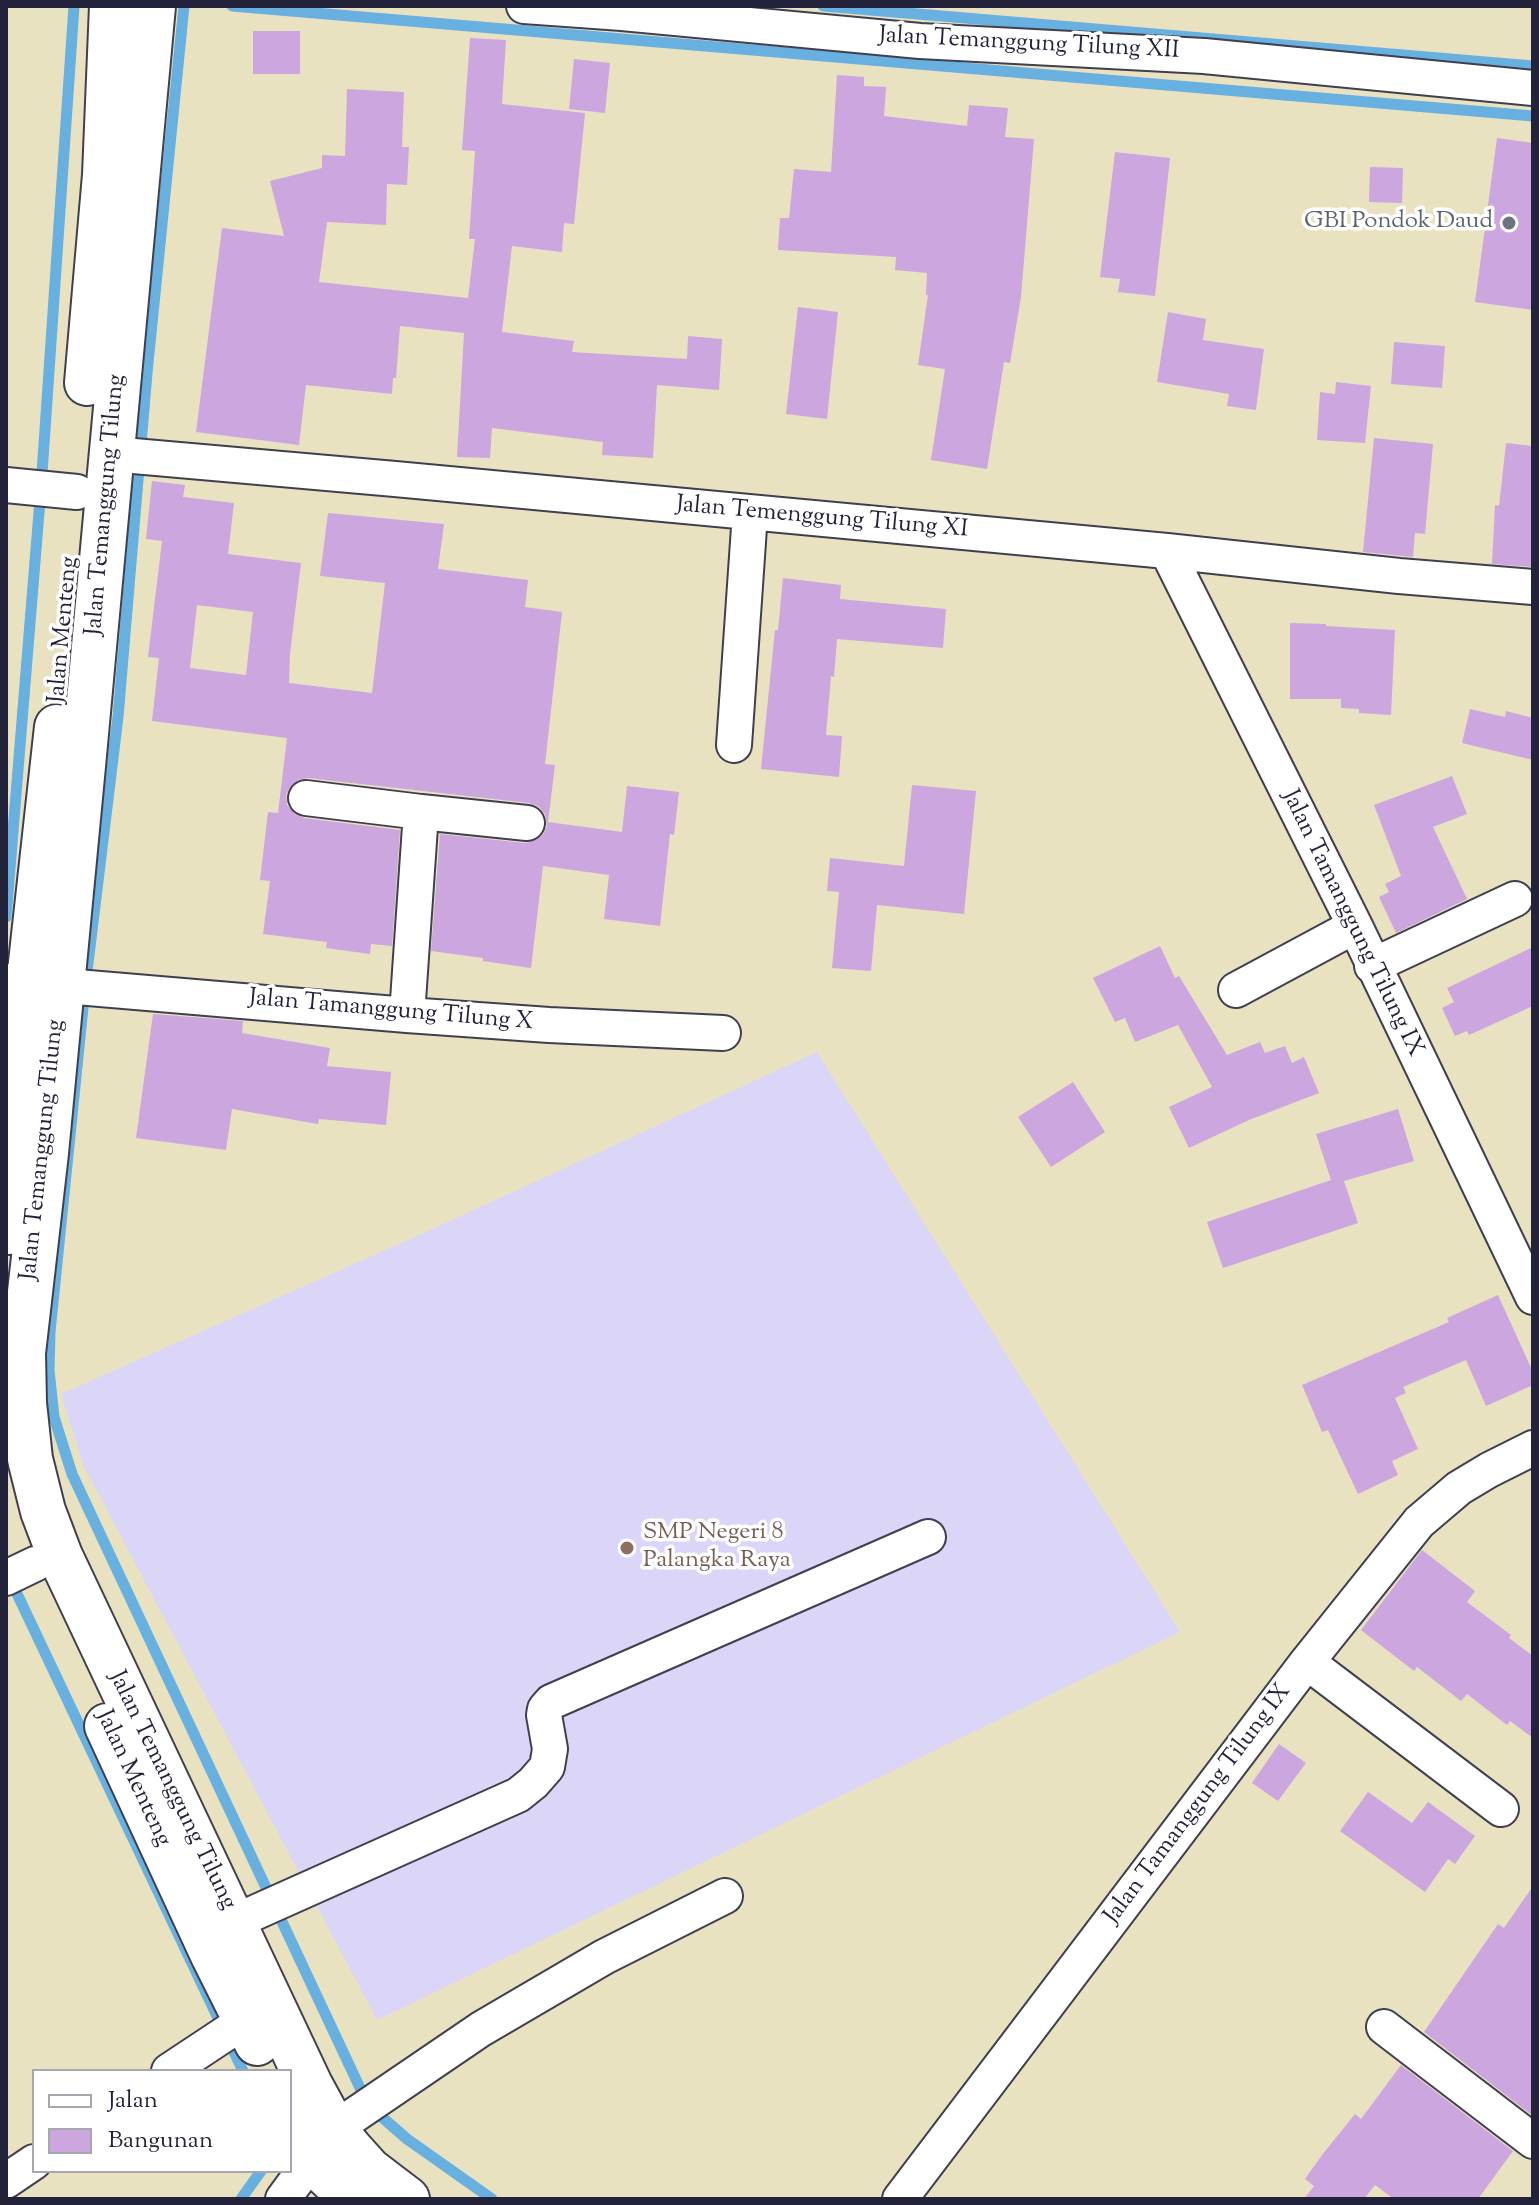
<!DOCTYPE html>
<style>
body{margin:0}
#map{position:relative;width:1539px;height:2205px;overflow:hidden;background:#e9e2c1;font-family:"Sorts Mill Goudy",serif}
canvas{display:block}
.frame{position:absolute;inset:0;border:8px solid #22223b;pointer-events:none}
.legend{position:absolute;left:32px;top:2069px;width:260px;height:104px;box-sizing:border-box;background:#fff;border:2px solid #a7a7b1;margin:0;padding:10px 14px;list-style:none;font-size:24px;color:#22223b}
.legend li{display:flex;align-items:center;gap:16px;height:40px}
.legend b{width:40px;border:2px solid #a7a7b1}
</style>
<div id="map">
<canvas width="1539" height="2205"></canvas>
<div class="frame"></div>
<ul class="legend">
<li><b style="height:10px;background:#fff"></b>Jalan</li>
<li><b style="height:22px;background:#cca6df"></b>Bangunan</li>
</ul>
</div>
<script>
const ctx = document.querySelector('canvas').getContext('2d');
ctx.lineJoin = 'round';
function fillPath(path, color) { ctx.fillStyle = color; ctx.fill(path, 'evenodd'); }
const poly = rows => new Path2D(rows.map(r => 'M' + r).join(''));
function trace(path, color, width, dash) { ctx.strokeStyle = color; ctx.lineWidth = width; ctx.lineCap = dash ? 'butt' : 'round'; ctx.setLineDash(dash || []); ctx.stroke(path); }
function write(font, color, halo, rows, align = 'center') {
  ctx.font = font + ' "Sorts Mill Goudy",serif'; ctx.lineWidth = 7; ctx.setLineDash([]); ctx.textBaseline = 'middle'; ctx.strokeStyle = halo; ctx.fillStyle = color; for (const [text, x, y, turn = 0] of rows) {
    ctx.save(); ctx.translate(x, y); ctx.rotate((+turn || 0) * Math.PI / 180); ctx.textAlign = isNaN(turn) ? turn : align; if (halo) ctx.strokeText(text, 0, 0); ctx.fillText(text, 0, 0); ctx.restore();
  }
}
const built = poly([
 [817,1052,1180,1632,377,2020,83,1465,61,1394,417,1236]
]);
const stream = poly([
 [184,6,147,373,118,717,85,988,50,1332,49,1370,54,1417,72,1474,368,2105,407,2139,492,2199],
 [232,6,1533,116],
 [823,6,1533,66],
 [6,917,41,488,74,6],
 [11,1581,243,2071],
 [241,2199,261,2171]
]);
const building = poly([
 [253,31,300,31,300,74,253,74],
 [470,38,506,40,502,104,585,113,574,224,564,223,562,252,512,246,502,332,574,341,572,352,687,359,688,336,722,339,719,390,657,385,653,458,602,455,603,442,492,428,490,458,457,457,464,333,400,326,396,378,393,378,392,394,306,385,299,445,196,432,222,228,284,236,270,181,322,168,322,155,345,156,347,89,404,92,402,147,409,147,407,185,387,184,386,225,327,222,319,282,468,298,475,239,469,239,475,151,462,150],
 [574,59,610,63,605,113,569,109],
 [837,75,864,77,864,86,886,87,884,116,967,126,969,105,1008,108,1005,137,1034,139,1021,297,1010,363,1004,362,987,469,931,460,945,369,918,365,928,295,926,295,927,273,895,270,896,257,778,250,780,218,789,218,794,169,831,172],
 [1497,138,1533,143,1533,310,1475,302],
 [1115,152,1170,158,1155,296,1118,292,1120,279,1100,277],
 [1370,167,1403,168,1402,203,1369,202],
 [798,307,838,312,827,419,786,414],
 [1168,312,1206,319,1203,340,1264,349,1256,410,1227,406,1229,394,1157,382],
 [1394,342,1445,346,1442,388,1391,384],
 [1336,382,1371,386,1365,443,1317,440,1320,392,1335,394],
 [1374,438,1433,444,1425,534,1415,533,1413,557,1363,552],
 [1506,443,1533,446,1533,567,1492,564,1495,505,1499,506],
 [152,481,185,485,183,497,234,503,228,554,301,563,290,654,289,683,372,693,385,583,320,576,328,513,444,524,438,569,528,580,525,607,562,612,545,764,555,765,548,822,622,832,627,786,679,792,674,835,670,834,660,926,604,919,609,875,543,866,531,968,483,961,483,958,431,951,440,834,525,843,534,841,543,835,547,826,545,814,538,806,529,803,308,778,298,780,290,787,286,795,287,805,295,814,304,818,400,830,392,946,371,944,370,954,326,948,327,942,263,934,270,881,260,880,268,812,278,813,287,738,152,721,159,658,148,657,162,541,146,539],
 [197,605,253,612,246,675,190,668],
 [783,578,841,585,840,599,946,609,943,648,837,639,834,677,831,676,826,735,842,736,839,777,761,769,775,630,778,630],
 [1290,623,1326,624,1326,626,1395,630,1391,715,1359,713,1359,709,1341,708,1341,699,1290,699],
 [1470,709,1505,717,1506,711,1533,718,1533,760,1462,743],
 [1452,776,1467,814,1433,827,1467,899,1396,933,1379,897,1389,892,1385,884,1401,876,1374,805],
 [912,785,976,791,964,914,877,905,871,971,832,968,839,892,827,891,830,858,904,866],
 [1160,946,1175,978,1179,976,1227,1055,1260,1042,1265,1053,1285,1046,1292,1063,1304,1057,1319,1093,1249,1120,1189,1148,1169,1107,1212,1087,1178,1025,1135,1042,1125,1018,1115,1022,1093,978],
 [1533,947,1533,1006,1469,1035,1467,1031,1455,1036,1442,1008,1454,1002,1447,988],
 [153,1014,243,1021,242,1033,330,1048,327,1066,391,1072,386,1125,319,1119,318,1124,232,1109,226,1150,136,1138],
 [1073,1082,1105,1132,1051,1167,1018,1117],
 [1398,1109,1414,1161,1344,1181,1358,1223,1223,1268,1207,1222,1331,1180,1316,1134],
 [1498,1295,1533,1372,1533,1385,1486,1406,1466,1360,1403,1387,1406,1393,1395,1398,1418,1449,1392,1461,1398,1475,1358,1494,1328,1430,1322,1432,1302,1385,1449,1322,1447,1318],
 [1422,1550,1475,1591,1467,1602,1511,1635,1509,1638,1533,1656,1533,1738,1510,1721,1507,1725,1467,1694,1461,1701,1417,1667,1414,1671,1361,1630],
 [1279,1744,1306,1763,1278,1801,1252,1783],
 [1368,1792,1412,1823,1428,1802,1475,1836,1455,1864,1448,1859,1425,1892,1340,1831],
 [1533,1886,1533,2116,1424,2032,1498,1924,1504,1928],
 [1401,2065,1513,2151,1478,2199,1394,2199,1375,2185,1364,2199,1304,2199,1314,2186,1305,2179,1322,2155,1355,2114,1361,2119]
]);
const street = poly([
 [524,6,622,13,920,41,1204,56,1533,88],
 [111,454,395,479,1167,551,1399,576,1533,587],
 [6,485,77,492],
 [1167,551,1355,926,1533,1297],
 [734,745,750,513],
 [306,798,421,812],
 [1372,966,1515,899],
 [6,981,407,1015,549,1025,723,1033],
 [1236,990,1355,926],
 [407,1015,421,812,527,823],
 [6,1578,35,1564],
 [1307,1662,1501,1809],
 [234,1922,518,1795,533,1783,547,1767,550,1749,544,1715,545,1709,551,1702,928,1537],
 [1384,2027,1533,2141],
 [169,2071,246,2020],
 [334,2129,481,2029,604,1957,725,1896],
 [6,2181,34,2162],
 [283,2199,313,2158],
 [900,2199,1307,1662,1419,1522,1459,1488,1489,1470,1533,1448]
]);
const secondary = poly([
 [153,6,83,766,46,1153,23,1353,24,1403,30,1459,43,1511,60,1556,310,2085,334,2129,351,2150,369,2170,407,2199],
 [87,383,105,175,112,6],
 [8,1232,25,1017,57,727],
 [107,1726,213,1955,257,2043],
 [290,2115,313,2158,325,2173,353,2199]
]);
const markers = [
 [1509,223,8,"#6b7280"],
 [627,1548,8,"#8d6e63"]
];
const streetNames = [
 ["Jalan Temanggung Tilung XII",1029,45,3],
 ["Jalan Temanggung Tilung",107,505,-85],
 ["Jalan Temenggung Tilung XI",822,519,5],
 ["Jalan Menteng",65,630,-85],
 ["Jalan Tamanggung Tilung IX",1351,924,64],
 ["Jalan Tamanggung Tilung X",391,1012,5],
 ["Jalan Temanggung Tilung",44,1150,-84],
 ["Jalan Menteng",132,1779,65],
 ["Jalan Temanggung Tilung",171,1791,64],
 ["Jalan Tamanggung Tilung IX",1199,1805,-53]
];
const worshipNames = [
 ["GBI Pondok Daud",1493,223]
];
const educationNames = [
 ["SMP Negeri 8",643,1534],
 ["Palangka Raya",643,1562]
];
fillPath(built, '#dbd6f7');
trace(stream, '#67b0df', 11);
fillPath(building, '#cca6df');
trace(street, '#403f4f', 38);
trace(secondary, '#403f4f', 48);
trace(street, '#fff', 34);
trace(secondary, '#fff', 44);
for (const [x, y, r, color] of markers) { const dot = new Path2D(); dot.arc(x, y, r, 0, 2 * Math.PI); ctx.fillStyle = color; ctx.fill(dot); trace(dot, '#fff', 3); }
write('24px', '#22223b', '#fff', streetNames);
write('24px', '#5b616d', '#fff', worshipNames, 'right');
write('24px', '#785e54', '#fff', educationNames, 'left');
</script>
